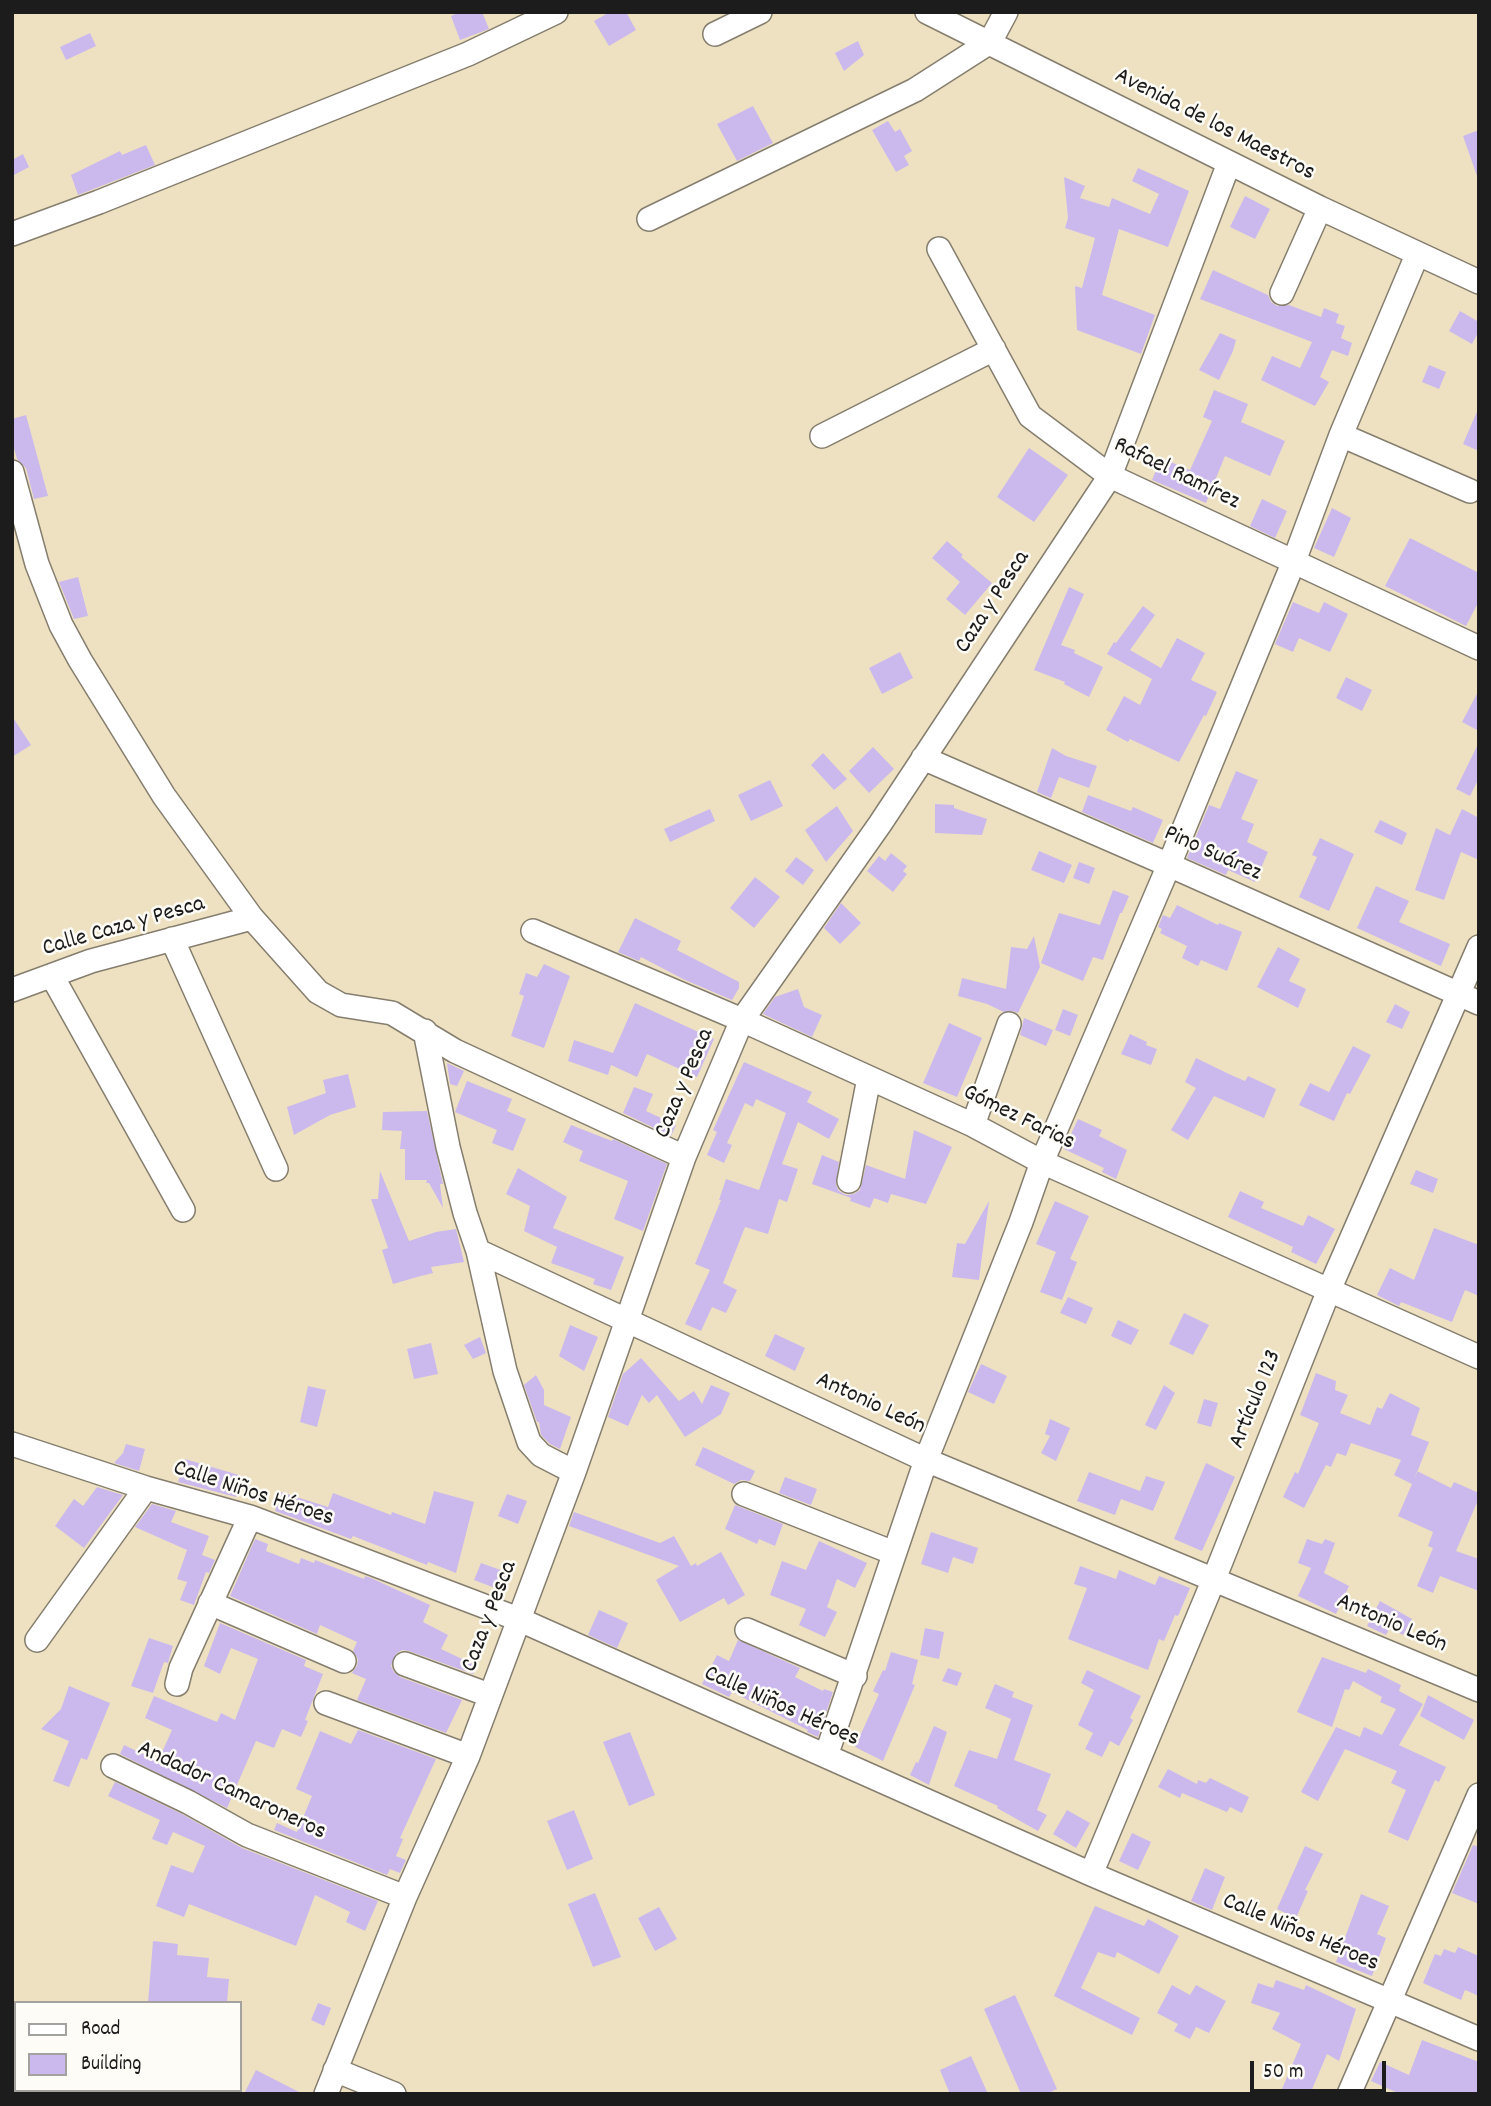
<!DOCTYPE html>
<meta charset="utf-8">
<style>
body{margin:0}
#map{position:relative;width:1491px;height:2106px;overflow:hidden;background:#eee1c1;font-family:Dekko,sans-serif}
canvas{display:block}
.frame{position:absolute;inset:0;border:14px solid #1c1c1c;pointer-events:none}
.legend{position:absolute;left:14px;top:2001px;width:228px;height:91px;box-sizing:border-box;background:#fdfcf7;border:2px solid #a3a29f;margin:0;padding:9px 12px;list-style:none;font-size:21px;color:#1c1c1c}
.legend li{display:flex;align-items:center;gap:14px;height:35px}
.legend b{width:35px;border:2px solid #a3a29f}
.scale{position:absolute;left:1250px;top:2061px;width:136px;height:32px;box-sizing:border-box;border:4px solid #1c1c1c;border-top:0;padding-left:9px;font-size:21px;line-height:24px;white-space:nowrap;color:#1c1c1c;-webkit-text-stroke:5px #fdfcf7;paint-order:stroke}
</style>
<div id="map">
<canvas width="1491" height="2106"></canvas>
<div class="frame"></div>
<ul class="legend">
<li><b style="height:9px;background:#fff"></b>Road</li>
<li><b style="height:19px;background:#cbb9ed"></b>Building</li>
</ul>
<div class="scale">50 m</div>
</div>
<script>
const ctx = document.querySelector('canvas').getContext('2d');
ctx.lineJoin = 'round';
function fillPath(path, color) { ctx.fillStyle = color; ctx.fill(path, 'evenodd'); }
const poly = rows => new Path2D(rows.map(r => 'M' + r).join(''));
function trace(path, color, width, dash) { ctx.strokeStyle = color; ctx.lineWidth = width; ctx.lineCap = dash ? 'butt' : 'round'; ctx.setLineDash(dash || []); ctx.stroke(path); }
function write(font, color, halo, rows, align = 'center') {
  ctx.font = font + ' Dekko,sans-serif'; ctx.lineWidth = 5; ctx.setLineDash([]); ctx.textBaseline = 'middle'; ctx.strokeStyle = halo; ctx.fillStyle = color; for (const [text, x, y, turn = 0] of rows) {
    ctx.save(); ctx.translate(x, y); ctx.rotate((+turn || 0) * Math.PI / 180); ctx.textAlign = isNaN(turn) ? turn : align; if (halo) ctx.strokeText(text, 0, 0); ctx.fillText(text, 0, 0); ctx.restore();
  }
}
const building = poly([
 [460,12,482,12,489,29,460,40,451,16],
 [610,12,626,12,636,30,609,46,594,21],
 [90,33,96,46,66,60,60,47],
 [858,41,864,55,844,71,835,53],
 [753,106,773,143,737,161,717,124],
 [888,121,895,132,900,129,912,151,904,156,909,165,896,172,872,130],
 [1479,130,1479,175,1477,176,1463,136],
 [146,145,155,165,78,195,71,175,120,151,122,155],
 [23,154,29,167,12,176,12,160],
 [1138,168,1189,191,1168,247,1119,229,1102,295,1155,315,1141,354,1077,330,1075,286,1082,288,1095,238,1065,228,1068,218,1064,177,1085,186,1080,198,1109,207,1112,198,1150,214,1159,194,1132,181],
 [1245,196,1270,209,1255,239,1230,227],
 [1213,270,1268,295,1271,302,1277,306,1289,305,1321,317,1324,308,1339,314,1336,323,1345,326,1341,338,1352,343,1348,356,1332,350,1320,377,1329,382,1315,406,1261,380,1272,356,1300,368,1312,342,1200,299],
 [1460,311,1479,322,1479,331,1472,344,1449,331],
 [1220,333,1236,340,1233,351,1219,380,1199,370],
 [1429,365,1446,372,1439,389,1422,382],
 [1214,390,1248,404,1241,422,1285,441,1270,476,1225,456,1206,503,1152,480,1161,458,1190,470,1212,421,1203,417],
 [1479,407,1479,451,1463,444],
 [26,415,48,496,34,499,26,468,17,459,12,441,12,419],
 [1029,448,1068,475,1034,522,997,497],
 [1262,499,1287,511,1275,538,1250,526],
 [1332,508,1351,518,1334,557,1314,548],
 [1410,538,1479,573,1479,601,1466,626,1385,586],
 [947,541,963,555,961,557,992,583,965,615,946,599,960,582,932,558],
 [78,577,88,616,74,619,59,582],
 [1069,587,1084,594,1061,645,1075,650,1074,653,1103,667,1089,697,1064,684,1065,682,1034,670],
 [1293,602,1319,613,1324,602,1348,614,1330,652,1299,638,1293,652,1275,644],
 [1143,606,1155,615,1130,650,1161,668,1177,638,1205,653,1191,680,1217,692,1206,716,1204,715,1179,762,1130,739,1128,742,1106,730,1124,696,1140,705,1152,679,1107,654,1114,642,1116,643],
 [900,652,913,678,882,694,869,668],
 [1346,677,1372,690,1362,711,1336,698],
 [1479,690,1479,731,1462,722],
 [12,716,31,745,12,757],
 [1479,742,1479,778,1470,796,1456,789],
 [873,747,894,769,869,793,849,771],
 [1052,748,1066,756,1097,766,1089,788,1059,777,1051,798,1037,792],
 [823,753,847,779,834,790,811,765],
 [1236,771,1258,780,1241,819,1254,824,1247,842,1268,852,1255,882,1228,870,1226,875,1187,858,1209,805,1220,809],
 [770,780,783,806,751,821,738,795],
 [1088,795,1131,811,1133,807,1163,820,1153,843,1082,812],
 [935,804,954,805,954,808,987,819,982,835,935,833],
 [837,806,853,831,826,862,805,830],
 [710,809,715,821,670,842,664,829],
 [1462,809,1479,818,1479,860,1461,852,1444,900,1415,890,1436,828,1450,835],
 [1380,820,1407,833,1402,845,1374,832],
 [1320,838,1354,854,1329,911,1299,897,1317,857,1312,855],
 [1039,851,1072,865,1064,883,1031,870],
 [891,853,907,866,903,871,907,874,893,892,867,871,879,856,885,861],
 [796,857,814,870,803,885,785,871],
 [1079,862,1095,868,1089,884,1073,878],
 [755,877,780,897,754,928,730,908],
 [1376,886,1409,901,1399,922,1450,944,1441,966,1357,928],
 [1113,890,1129,896,1122,913,1120,913,1103,960,1093,957,1083,981,1041,963,1059,913,1100,925],
 [841,903,861,923,840,944,824,928],
 [1177,905,1218,925,1219,923,1242,932,1227,971,1201,960,1198,966,1182,958,1187,946,1160,933,1162,929,1158,927,1163,915,1170,918],
 [635,918,681,941,677,950,739,982,739,988,732,1000,685,980,641,957,639,961,618,952],
 [1034,936,1040,967,1018,1013,1013,1011,1004,1012,987,1004,958,996,962,978,1006,989,1011,947,1027,949],
 [1278,947,1300,959,1289,981,1306,989,1298,1008,1257,987],
 [544,964,570,976,544,1048,511,1036,524,996,519,994,526,973,537,977],
 [798,989,804,1007,822,1015,812,1037,763,1014,775,997],
 [635,1003,714,1039,697,1077,647,1054,637,1077,611,1065,608,1075,568,1061,574,1040,613,1053],
 [1395,1004,1410,1012,1402,1029,1386,1022],
 [1063,1009,1078,1015,1070,1036,1055,1030],
 [1024,1018,1053,1030,1046,1046,1020,1035],
 [949,1023,982,1038,957,1097,923,1083],
 [1130,1034,1147,1042,1146,1045,1157,1049,1151,1065,1121,1054],
 [1353,1046,1371,1055,1350,1094,1347,1093,1334,1121,1299,1105,1310,1083,1329,1092],
 [1196,1058,1231,1075,1245,1081,1248,1076,1276,1089,1264,1118,1214,1096,1188,1140,1171,1130,1196,1088,1185,1082],
 [744,1062,812,1092,807,1102,839,1119,829,1139,798,1122,782,1164,798,1169,787,1202,779,1199,768,1234,745,1227,723,1283,737,1290,726,1313,712,1307,701,1331,685,1324,710,1270,695,1264,721,1200,719,1200,726,1179,759,1190,786,1113,756,1099,753,1107,745,1103,727,1143,732,1145,724,1163,707,1155,717,1132,713,1130],
 [447,1063,464,1071,457,1086,450,1084],
 [348,1074,356,1107,330,1115,294,1135,287,1107,326,1093,323,1080],
 [467,1081,512,1099,507,1111,526,1119,513,1151,492,1143,497,1130,455,1112],
 [634,1087,653,1094,646,1111,676,1125,671,1136,623,1113],
 [427,1111,443,1184,440,1184,443,1208,429,1183,426,1183,427,1180,405,1180,405,1149,400,1149,402,1131,382,1130,383,1112],
 [1078,1119,1102,1130,1099,1136,1127,1150,1116,1179,1102,1172,1104,1168,1064,1149],
 [571,1125,612,1141,613,1139,667,1164,643,1231,614,1219,628,1181,579,1161,583,1151,563,1142],
 [914,1130,952,1147,926,1204,891,1194,888,1203,874,1198,870,1208,850,1201,851,1198,812,1184,822,1155,839,1162,836,1185,839,1191,846,1195,854,1194,860,1190,866,1165,905,1179],
 [518,1168,567,1197,553,1228,624,1257,611,1290,593,1284,595,1279,551,1263,557,1247,524,1231,530,1206,506,1194],
 [1416,1170,1438,1179,1433,1193,1410,1184],
 [380,1171,409,1241,436,1232,456,1229,464,1262,431,1267,433,1273,417,1277,416,1275,417,1277,393,1284,382,1250,388,1248,371,1199,378,1199],
 [1240,1191,1264,1202,1261,1208,1303,1226,1308,1215,1335,1229,1316,1264,1291,1252,1293,1247,1228,1217],
 [989,1201,979,1280,952,1277,957,1243,965,1244],
 [1055,1201,1089,1216,1070,1259,1077,1262,1062,1300,1040,1292,1056,1252,1036,1244],
 [1434,1228,1479,1245,1479,1296,1465,1290,1452,1322,1401,1302,1399,1306,1377,1295,1390,1268,1414,1280],
 [1068,1297,1093,1308,1086,1324,1060,1313],
 [1184,1313,1209,1325,1193,1355,1169,1344],
 [1118,1320,1139,1330,1131,1345,1111,1336],
 [570,1325,598,1337,584,1371,559,1356],
 [775,1334,805,1348,795,1371,765,1356],
 [480,1337,486,1353,473,1359,464,1345],
 [431,1343,438,1374,414,1379,407,1349],
 [641,1358,679,1401,694,1391,702,1404,711,1385,730,1393,721,1414,685,1437,657,1395,649,1403,642,1395,628,1426,608,1417,623,1374],
 [981,1364,1007,1376,994,1404,968,1392],
 [1316,1373,1336,1381,1335,1390,1348,1395,1340,1413,1370,1425,1377,1407,1382,1409,1390,1393,1420,1408,1411,1435,1429,1442,1414,1480,1417,1471,1451,1488,1454,1482,1479,1493,1479,1498,1456,1551,1479,1559,1479,1591,1440,1576,1433,1593,1417,1586,1433,1548,1428,1546,1433,1532,1398,1516,1412,1484,1394,1475,1401,1460,1351,1443,1346,1456,1337,1453,1331,1467,1326,1465,1304,1508,1283,1497,1295,1472,1298,1474,1319,1423,1300,1415],
 [536,1375,544,1390,544,1405,571,1417,560,1449,550,1444,541,1435,539,1422,537,1422,524,1385],
 [1164,1385,1175,1393,1156,1430,1145,1425],
 [308,1386,326,1390,317,1427,300,1422],
 [1204,1399,1218,1403,1211,1427,1197,1423],
 [1050,1419,1070,1428,1056,1461,1041,1453,1050,1436,1045,1434],
 [126,1444,145,1449,139,1471,114,1463,123,1453],
 [703,1447,755,1471,750,1481,741,1480,734,1484,695,1465],
 [185,1459,242,1476,236,1497,178,1482],
 [1206,1463,1235,1477,1202,1551,1174,1539],
 [1089,1472,1140,1491,1146,1476,1165,1482,1153,1511,1121,1499,1115,1515,1077,1501],
 [785,1477,817,1489,811,1505,779,1493],
 [97,1487,123,1495,84,1548,55,1526,74,1499,83,1506],
 [434,1491,474,1502,456,1573,428,1562,427,1565,353,1536,351,1539,275,1511,281,1492,328,1507,333,1493,391,1515,392,1512,425,1524],
 [507,1494,527,1501,518,1524,498,1516],
 [152,1504,176,1511,171,1522,209,1536,202,1555,215,1560,209,1573,206,1572,194,1605,180,1600,187,1582,177,1579,187,1550,135,1527],
 [735,1505,783,1524,775,1546,759,1539,757,1544,725,1529],
 [574,1512,660,1543,674,1536,691,1566,696,1563,697,1566,721,1552,745,1595,728,1605,724,1598,680,1622,656,1580,679,1566,569,1526],
 [931,1532,978,1548,973,1564,953,1557,948,1573,921,1564],
 [255,1539,268,1544,266,1551,299,1564,301,1558,314,1563,315,1560,364,1579,365,1576,371,1578,430,1605,423,1622,448,1635,441,1649,477,1666,473,1674,409,1651,402,1650,396,1654,391,1666,394,1672,400,1677,462,1700,446,1733,357,1700,366,1679,352,1673,357,1666,358,1659,353,1651,357,1642,320,1625,317,1634,230,1596],
 [1307,1539,1322,1544,1325,1539,1335,1543,1324,1573,1349,1586,1336,1614,1298,1596,1311,1568,1298,1563],
 [819,1541,867,1563,855,1588,837,1579,827,1607,837,1612,825,1637,799,1625,806,1609,770,1595,782,1561,806,1570],
 [481,1563,509,1573,503,1591,474,1580],
 [1080,1566,1116,1579,1119,1570,1155,1585,1159,1576,1190,1588,1178,1616,1175,1615,1164,1641,1159,1639,1148,1670,1068,1639,1087,1588,1074,1584],
 [1380,1601,1412,1619,1403,1635,1390,1628,1386,1635,1367,1626],
 [599,1610,628,1623,617,1648,588,1635],
 [220,1623,306,1660,304,1666,323,1674,305,1720,308,1721,301,1737,282,1729,274,1748,256,1741,227,1808,120,1754,124,1745,158,1761,172,1730,145,1718,154,1696,217,1722,221,1713,235,1720,258,1659,231,1648,220,1674,204,1666],
 [925,1628,944,1632,939,1659,920,1655],
 [149,1638,173,1646,168,1663,164,1662,153,1693,131,1686],
 [738,1640,800,1668,795,1677,823,1691,824,1689,833,1692,818,1737,807,1732,808,1730,732,1692,729,1697,702,1684,717,1655,729,1661],
 [891,1652,918,1660,912,1684,915,1685,883,1761,855,1747,879,1694,873,1691,883,1670,885,1671],
 [1322,1657,1366,1673,1368,1669,1401,1685,1399,1691,1423,1704,1399,1745,1446,1767,1439,1782,1435,1780,1408,1841,1388,1832,1406,1790,1391,1783,1397,1771,1345,1749,1318,1801,1301,1792,1336,1727,1360,1737,1364,1727,1382,1735,1396,1709,1380,1702,1382,1697,1353,1681,1349,1690,1345,1689,1332,1727,1297,1712],
 [948,1668,962,1673,957,1686,942,1681],
 [1087,1670,1141,1696,1130,1718,1133,1720,1119,1746,1110,1741,1102,1757,1085,1749,1093,1733,1078,1725,1094,1690,1081,1683],
 [995,1684,1014,1692,1012,1697,1033,1705,1014,1760,1051,1774,1037,1810,1047,1815,1038,1831,997,1808,998,1806,954,1786,969,1750,997,1759,1011,1719,985,1708],
 [69,1686,110,1703,87,1760,81,1758,69,1787,53,1781,69,1741,41,1729,61,1709],
 [1428,1695,1474,1720,1464,1740,1420,1716],
 [934,1726,947,1732,929,1785,910,1775,916,1762,918,1763],
 [358,1730,436,1759,400,1838,403,1839,396,1856,406,1860,400,1873,390,1869,387,1875,274,1830,277,1823,297,1832,312,1796,296,1789,320,1731,351,1744],
 [630,1732,655,1795,629,1806,603,1742],
 [1168,1769,1197,1784,1198,1780,1206,1783,1210,1778,1249,1797,1242,1813,1230,1807,1227,1812,1182,1793,1180,1798,1158,1787],
 [115,1782,182,1814,242,1848,378,1901,365,1931,346,1922,350,1912,315,1895,296,1946,189,1904,184,1917,156,1906,171,1865,193,1873,205,1846,173,1832,167,1845,152,1839,160,1820,108,1796],
 [574,1810,593,1859,567,1870,547,1821],
 [1067,1810,1090,1823,1076,1848,1053,1834],
 [1132,1833,1151,1842,1138,1870,1119,1861],
 [1473,1845,1479,1847,1479,1904,1452,1893],
 [1305,1846,1323,1854,1305,1890,1308,1891,1296,1918,1277,1909],
 [1205,1868,1225,1877,1212,1910,1191,1901],
 [595,1893,621,1957,593,1967,568,1904],
 [1361,1894,1389,1906,1377,1934,1386,1938,1372,1976,1336,1962],
 [1095,1906,1144,1926,1148,1919,1179,1936,1159,1974,1117,1952,1115,1958,1098,1952,1081,1988,1140,2018,1132,2035,1054,1996],
 [659,1907,677,1939,655,1951,638,1918],
 [153,1941,178,1944,177,1955,209,1958,207,1977,229,1979,227,2003,148,2003],
 [1458,1947,1479,1956,1479,1996,1465,1990,1461,2000,1423,1983,1435,1954,1441,1956,1444,1949,1455,1953],
 [1276,1980,1304,1990,1306,1985,1356,2009,1339,2061,1327,2054,1310,2094,1294,2094,1282,2089,1301,2044,1272,2029,1280,2013,1251,2003,1258,1983,1273,1988],
 [1172,1985,1190,1995,1196,1985,1226,2001,1209,2033,1196,2027,1190,2039,1174,2031,1178,2024,1157,2013],
 [1015,1995,1057,2089,1046,2094,1021,2094,984,2009],
 [318,2003,331,2008,324,2026,311,2020],
 [1422,2040,1479,2062,1479,2094,1400,2094,1371,2081,1380,2062,1409,2075],
 [971,2056,988,2094,950,2094,940,2070],
 [256,2070,303,2094,244,2094]
]);
const street = poly([
 [927,12,1320,208,1479,282],
 [715,34,760,12],
 [649,219,915,90,990,42,1006,12],
 [12,234,99,202,468,54,556,12],
 [939,249,1030,416,1110,476,1479,648],
 [1282,293,1320,208],
 [1341,435,1470,491],
 [822,436,994,349],
 [12,472,37,564,61,625,80,660,164,796,252,918,318,992,341,1005,392,1013,455,1051,684,1157],
 [923,758,1169,865,1479,1003],
 [533,931,742,1020,973,1125,1042,1162,1479,1357],
 [172,939,276,1169],
 [52,976,183,1210],
 [12,990,91,961,252,918],
 [425,1031,448,1147,465,1213,478,1251],
 [973,1125,1009,1024],
 [849,1181,869,1078],
 [12,1444,146,1488,250,1517,518,1619,1091,1874,1479,2039],
 [574,1472,541,1455,529,1442,505,1371,478,1251,926,1460,1479,1690],
 [744,1494,894,1553],
 [210,1603,344,1661],
 [747,1630,855,1676],
 [37,1640,146,1488],
 [405,1664,489,1695],
 [177,1684,181,1668,250,1517],
 [326,1703,468,1756],
 [826,1756,926,1460,1021,1222,1042,1162,1169,865,1294,561,1341,435,1417,255],
 [113,1766,188,1802,247,1835,405,1897],
 [1091,1874,1214,1579,1329,1290,1479,947],
 [335,2070,394,2094],
 [326,2094,405,1897,468,1756,574,1472,684,1157,742,1020,880,824,1110,476,1229,163],
 [1349,2094,1479,1795]
]);
const streetNames = [
 ["Avenida de los Maestros",1214,126,27],
 ["Rafael Ramírez",1176,475,26],
 ["Caza y Pesca",994,603,-57],
 ["Pino Suárez",1212,855,24],
 ["Calle Caza y Pesca",124,928,-16],
 ["Caza y Pesca",686,1084,-67],
 ["Gómez Farias",1018,1119,26],
 ["Artículo 123",1257,1400,-68],
 ["Antonio León",870,1405,25],
 ["Calle Niños Héroes",253,1495,18],
 ["Caza y Pesca",491,1617,-69],
 ["Antonio León",1391,1625,23],
 ["Calle Niños Héroes",781,1708,24],
 ["Andador Camaroneros",231,1792,25],
 ["Calle Niños Héroes",1300,1934,23]
];
fillPath(building, '#cbb9ed');
trace(street, '#857e6e', 26);
trace(street, '#fff', 23);
write('24px', '#1c1c1c', '#fdfcf7', streetNames);
</script>
